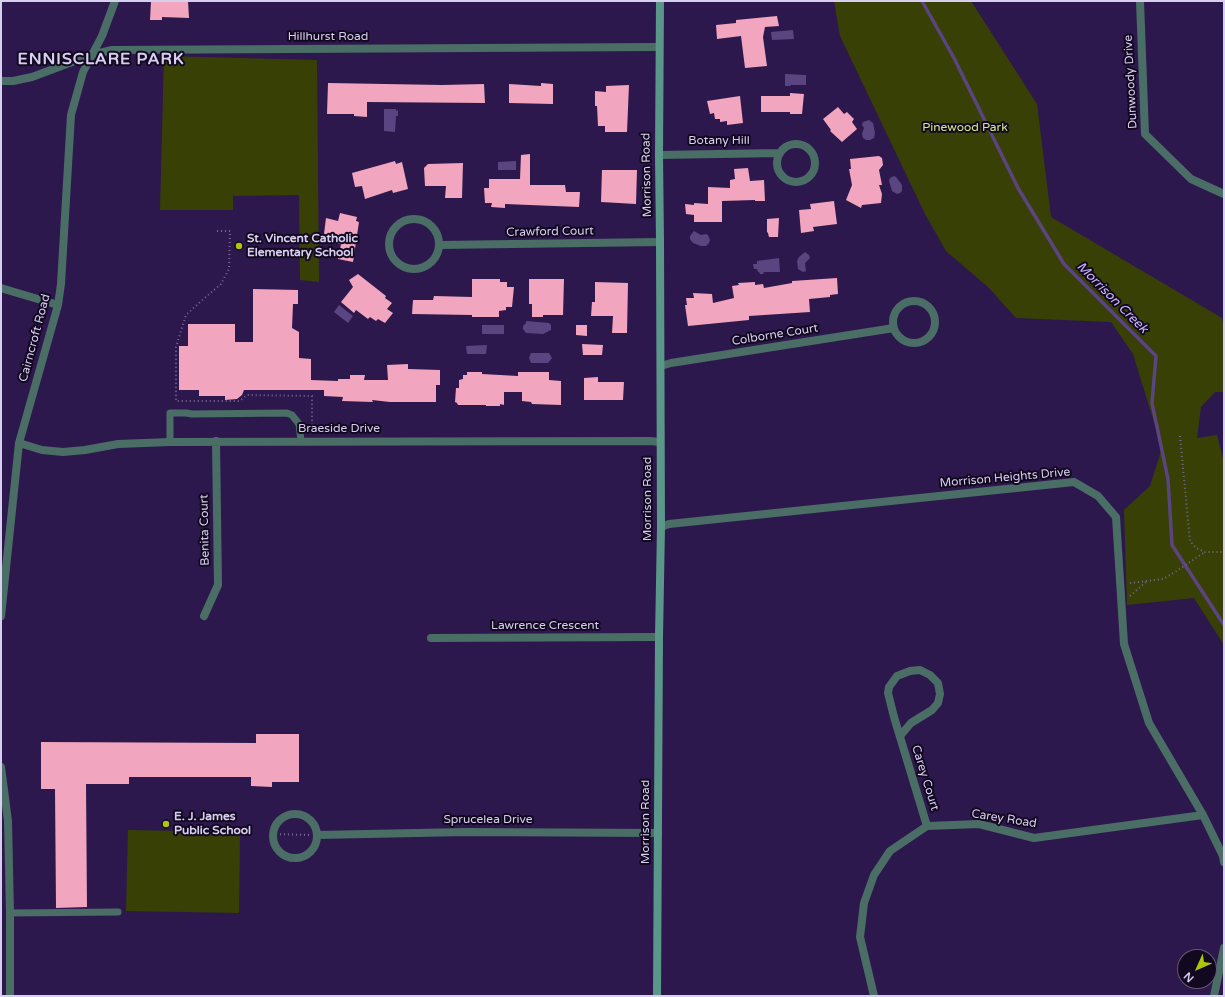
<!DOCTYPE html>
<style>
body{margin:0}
#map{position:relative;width:1225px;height:997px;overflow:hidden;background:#2d184d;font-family:"Varela Round",sans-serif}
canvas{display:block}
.frame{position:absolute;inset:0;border:2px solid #d8cef0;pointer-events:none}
.north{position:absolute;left:1177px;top:949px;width:40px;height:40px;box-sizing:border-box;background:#120920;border:1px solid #615873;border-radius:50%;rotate:225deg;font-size:11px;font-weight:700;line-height:16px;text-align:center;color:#d8cef0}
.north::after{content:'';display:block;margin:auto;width:14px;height:18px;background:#adc60d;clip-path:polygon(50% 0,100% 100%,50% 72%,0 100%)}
</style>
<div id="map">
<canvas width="1225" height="997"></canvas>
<div class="frame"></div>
<div class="north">N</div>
</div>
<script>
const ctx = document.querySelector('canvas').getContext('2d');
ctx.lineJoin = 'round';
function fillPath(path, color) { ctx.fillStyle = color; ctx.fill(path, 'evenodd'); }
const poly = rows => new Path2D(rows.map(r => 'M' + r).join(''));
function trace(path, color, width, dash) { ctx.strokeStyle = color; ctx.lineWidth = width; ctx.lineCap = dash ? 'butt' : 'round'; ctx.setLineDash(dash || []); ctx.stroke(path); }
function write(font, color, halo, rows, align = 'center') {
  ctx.font = font + ' "Varela Round",sans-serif'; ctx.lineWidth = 4; ctx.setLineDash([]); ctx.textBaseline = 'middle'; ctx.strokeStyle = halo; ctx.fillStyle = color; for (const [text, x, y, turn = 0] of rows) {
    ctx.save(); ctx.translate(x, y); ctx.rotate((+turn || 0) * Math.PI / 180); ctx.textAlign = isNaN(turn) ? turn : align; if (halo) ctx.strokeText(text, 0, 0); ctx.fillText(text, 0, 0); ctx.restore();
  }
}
const green = poly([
 [834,1,971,1,1037,104,1051,217,1222,318,1224,329,1224,392,1215,392,1201,407,1197,438,1217,435,1224,462,1224,645,1194,598,1127,605,1124,510,1150,486,1162,448,1133,354,1111,322,1016,318,989,288,946,251,925,214,840,36],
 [164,56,317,60,319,282,300,280,299,195,233,196,233,210,160,210],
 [128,830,240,832,239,913,126,911]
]);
const water = poly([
 [793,30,794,39,772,40,771,32],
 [785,74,806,75,806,85,791,85,790,86,785,86],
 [384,109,396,109,396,111,398,110,398,116,396,116,395,132,384,131],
 [869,120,873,123,875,133,874,138,870,140,866,140,863,138,862,134,864,128,862,125,863,122],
 [516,161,516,170,498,170,498,162],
 [894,176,896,177,902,185,902,191,900,193,897,194,892,191,889,181,890,178],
 [694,231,701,235,706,234,708,235,710,240,709,243,706,246,701,246,693,243,690,239,690,236],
 [805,252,809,255,810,258,805,263,806,271,803,272,798,269,797,261,799,257],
 [779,258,780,272,764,272,763,274,760,274,759,272,758,272,757,269,754,269,753,264,757,264,757,261],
 [339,305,353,316,348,323,334,312],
 [526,321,549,323,551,325,551,330,543,334,526,333,523,329,523,326,526,323],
 [482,325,504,325,504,334,482,334],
 [487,345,486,354,467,354,466,346],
 [531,353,549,353,552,358,548,363,531,363,529,358]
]);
const stream = poly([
 [922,1,954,58,1018,188,1064,264,1156,356,1152,403,1168,479,1172,545,1224,625]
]);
const building = poly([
 [151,1,188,1,189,18,162,17,162,20,150,20],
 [777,16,779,26,765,27,763,37,767,66,745,68,741,36,717,39,716,25,736,23,736,20],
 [328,83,442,85,484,84,485,103,367,102,367,117,354,116,354,114,327,114],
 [541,83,553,84,553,104,509,103,509,84,541,86],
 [629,85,627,132,605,132,605,126,598,126,597,106,595,106,595,91,606,92,606,86],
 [790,93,804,94,802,114,790,114,790,112,761,112,761,96,790,96],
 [740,96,743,123,727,125,727,121,720,122,720,119,715,119,714,113,710,114,707,101],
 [838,107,844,114,847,112,854,119,852,122,857,129,842,142,830,131,831,130,823,119],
 [530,154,530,185,565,185,566,192,580,192,579,207,505,204,505,208,491,207,492,203,485,203,484,188,489,188,489,179,520,179,521,155],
 [879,156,882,158,883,165,879,170,882,185,879,185,882,194,881,203,862,205,861,208,846,200,852,185,849,169,851,169,850,159],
 [395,161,396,164,402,162,408,189,393,193,392,190,365,199,362,186,355,187,352,173],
 [463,163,462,198,445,198,446,186,425,186,424,168,428,164],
 [748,168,750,181,764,180,765,201,755,201,755,200,722,201,722,222,694,222,694,215,686,214,685,204,694,205,694,203,708,204,708,187,730,188,730,180,735,179,734,169],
 [602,170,637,170,636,204,601,202],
 [834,201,837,224,813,227,814,231,801,233,799,210,811,209,810,204],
 [340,213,357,217,356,221,359,222,353,262,338,259,341,244,335,244,336,236,324,234,326,218,338,221],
 [779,218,778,237,769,237,768,233,767,232,767,219],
 [358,274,386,296,385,298,392,303,387,309,393,313,385,323,378,319,376,321,370,317,368,319,356,310,354,313,341,302,353,287,349,280],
 [837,278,838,294,830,295,830,297,809,299,810,312,749,316,749,320,688,326,685,305,687,305,686,298,694,298,693,293,712,294,713,303,734,298,732,286,739,285,738,283,755,282,755,285,763,284,764,288,792,283,792,281],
 [472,279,500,279,500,282,507,282,507,287,514,287,512,307,506,307,506,310,499,311,499,317,472,317,472,315,412,314,413,300,433,300,434,296,472,297],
 [529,279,564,279,563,315,543,315,543,317,532,317,532,304,529,304],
 [595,282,628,283,627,333,612,333,613,316,591,316,592,302,595,302],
 [253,289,298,290,298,304,293,304,292,328,299,332,299,358,311,359,311,380,338,381,338,379,350,379,350,375,365,375,364,380,388,380,387,365,408,364,408,369,440,370,440,385,436,385,436,402,390,402,372,400,373,402,342,401,343,397,324,396,324,390,244,390,242,395,237,399,225,400,225,396,199,396,199,390,179,390,179,346,188,346,188,324,235,324,235,342,253,342],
 [576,325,587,325,587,336,576,335],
 [582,344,603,345,602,355,583,355],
 [467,372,482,372,482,374,518,376,518,372,549,372,549,380,561,381,561,405,532,404,531,402,522,401,522,392,504,392,504,405,500,404,500,406,486,406,486,405,458,405,457,403,455,402,456,388,459,388,459,380,463,379,463,375,467,375],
 [598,377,598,382,624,382,623,400,584,400,584,378],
 [256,734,299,734,299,782,272,782,272,787,251,786,251,777,129,777,129,784,86,784,87,907,56,908,55,789,41,789,41,742,256,743]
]);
const path = poly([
 [217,231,230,231,229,269,221,284,199,303,186,315,176,347,176,401,238,401,241,400,247,395,312,396,312,425],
 [1180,436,1190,541,1196,548,1205,552,1224,552],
 [1130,583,1163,579,1175,572,1205,552],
 [1130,596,1146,582],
 [272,834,309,835]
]);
const lane = poly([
 [170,442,170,413,186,413,192,414,287,413,292,415,299,424,301,441],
 [10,913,118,912]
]);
const street = poly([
 [1140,1,1145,134,1191,179,1224,194],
 [1,81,13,81,32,77,91,55,112,50,659,47],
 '777 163a19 19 0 1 1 38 0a19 19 0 1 1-38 0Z',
 [659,155,780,153],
 '389 244a25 25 0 1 1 50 0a25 25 0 1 1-50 0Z',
 [440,245,660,242],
 [1,288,58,305],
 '893 322a21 21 0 1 1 42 0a21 21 0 1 1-42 0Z',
 [661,366,671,363,894,328],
 [19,443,42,450,63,452,85,450,118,444,170,442,650,441,660,442],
 [661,527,669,524,1074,482,1098,496,1116,517,1124,644,1149,723,1203,815,1223,856,1224,862],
 [1,616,19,443,58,305,61,284,71,115,83,72,102,36,115,1],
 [204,616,218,585,216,441],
 [431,638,659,637],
 [900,736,911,723,932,710,938,703,940,694,938,683,930,675,920,670,910,671,897,676,889,687,888,693,894,717,927,826],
 [1,767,8,821,10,913,10,996],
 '273 836a22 22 0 1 1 44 0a22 22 0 1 1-44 0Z',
 [317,835,466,832,658,833],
 [874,996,860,937,864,903,874,875,890,851,927,826,979,824,1034,838,1203,815],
 [1214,996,1224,948]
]);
const secondary = poly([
 [657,996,659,637,661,527,660,242,659,155,660,1]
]);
const markers = [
 [239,246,4,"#adc60d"],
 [166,824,4,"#adc60d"]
];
const streetNames = [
 ["Hillhurst Road",328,37],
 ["Dunwoody Drive",1131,82,-93],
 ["Botany Hill",719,141],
 ["Morrison Road",647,175,-91],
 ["Crawford Court",550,232,-1],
 ["Colborne Court",775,335,-9],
 ["Cairncroft Road",35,338,-75],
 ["Braeside Drive",339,429],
 ["Morrison Heights Drive",1005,478,-5],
 ["Morrison Road",648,499,-90],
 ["Benita Court",205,530,-91],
 ["Lawrence Crescent",545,626],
 ["Carey Court",925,778,73],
 ["Carey Road",1004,819,9],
 ["Sprucelea Drive",488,820],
 ["Morrison Road",646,822,-90]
];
const parkNames = [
 ["Pinewood Park",965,128]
];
const poiNames = [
 ["St. Vincent Catholic",247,239],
 ["Elementary School",247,253],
 ["E. J. James",174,817],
 ["Public School",174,831]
];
const waterNames = [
 ["Morrison Creek",1112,298,45]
];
const districtNames = [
 ["ENNISCLARE PARK",101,60]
];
fillPath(green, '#384006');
fillPath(water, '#5a4580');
trace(stream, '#5a4580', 3.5);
fillPath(building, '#f1a5be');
trace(path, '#796996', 2, [1, 3]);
trace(lane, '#4a6e66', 7);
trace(street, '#4a6e66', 8);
trace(secondary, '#5b9789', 8);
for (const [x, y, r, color] of markers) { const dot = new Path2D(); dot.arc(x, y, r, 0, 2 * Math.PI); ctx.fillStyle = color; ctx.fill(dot); trace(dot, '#120920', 1.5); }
write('12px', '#d8cef0', '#120920', streetNames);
write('12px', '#d6ea86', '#120920', parkNames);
write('bold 12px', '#d8cef0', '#120920', poiNames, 'left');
write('italic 13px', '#ccb6fe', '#120920', waterNames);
ctx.letterSpacing = '1px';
write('bold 16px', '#d8cef0', '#120920', districtNames);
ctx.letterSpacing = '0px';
</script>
